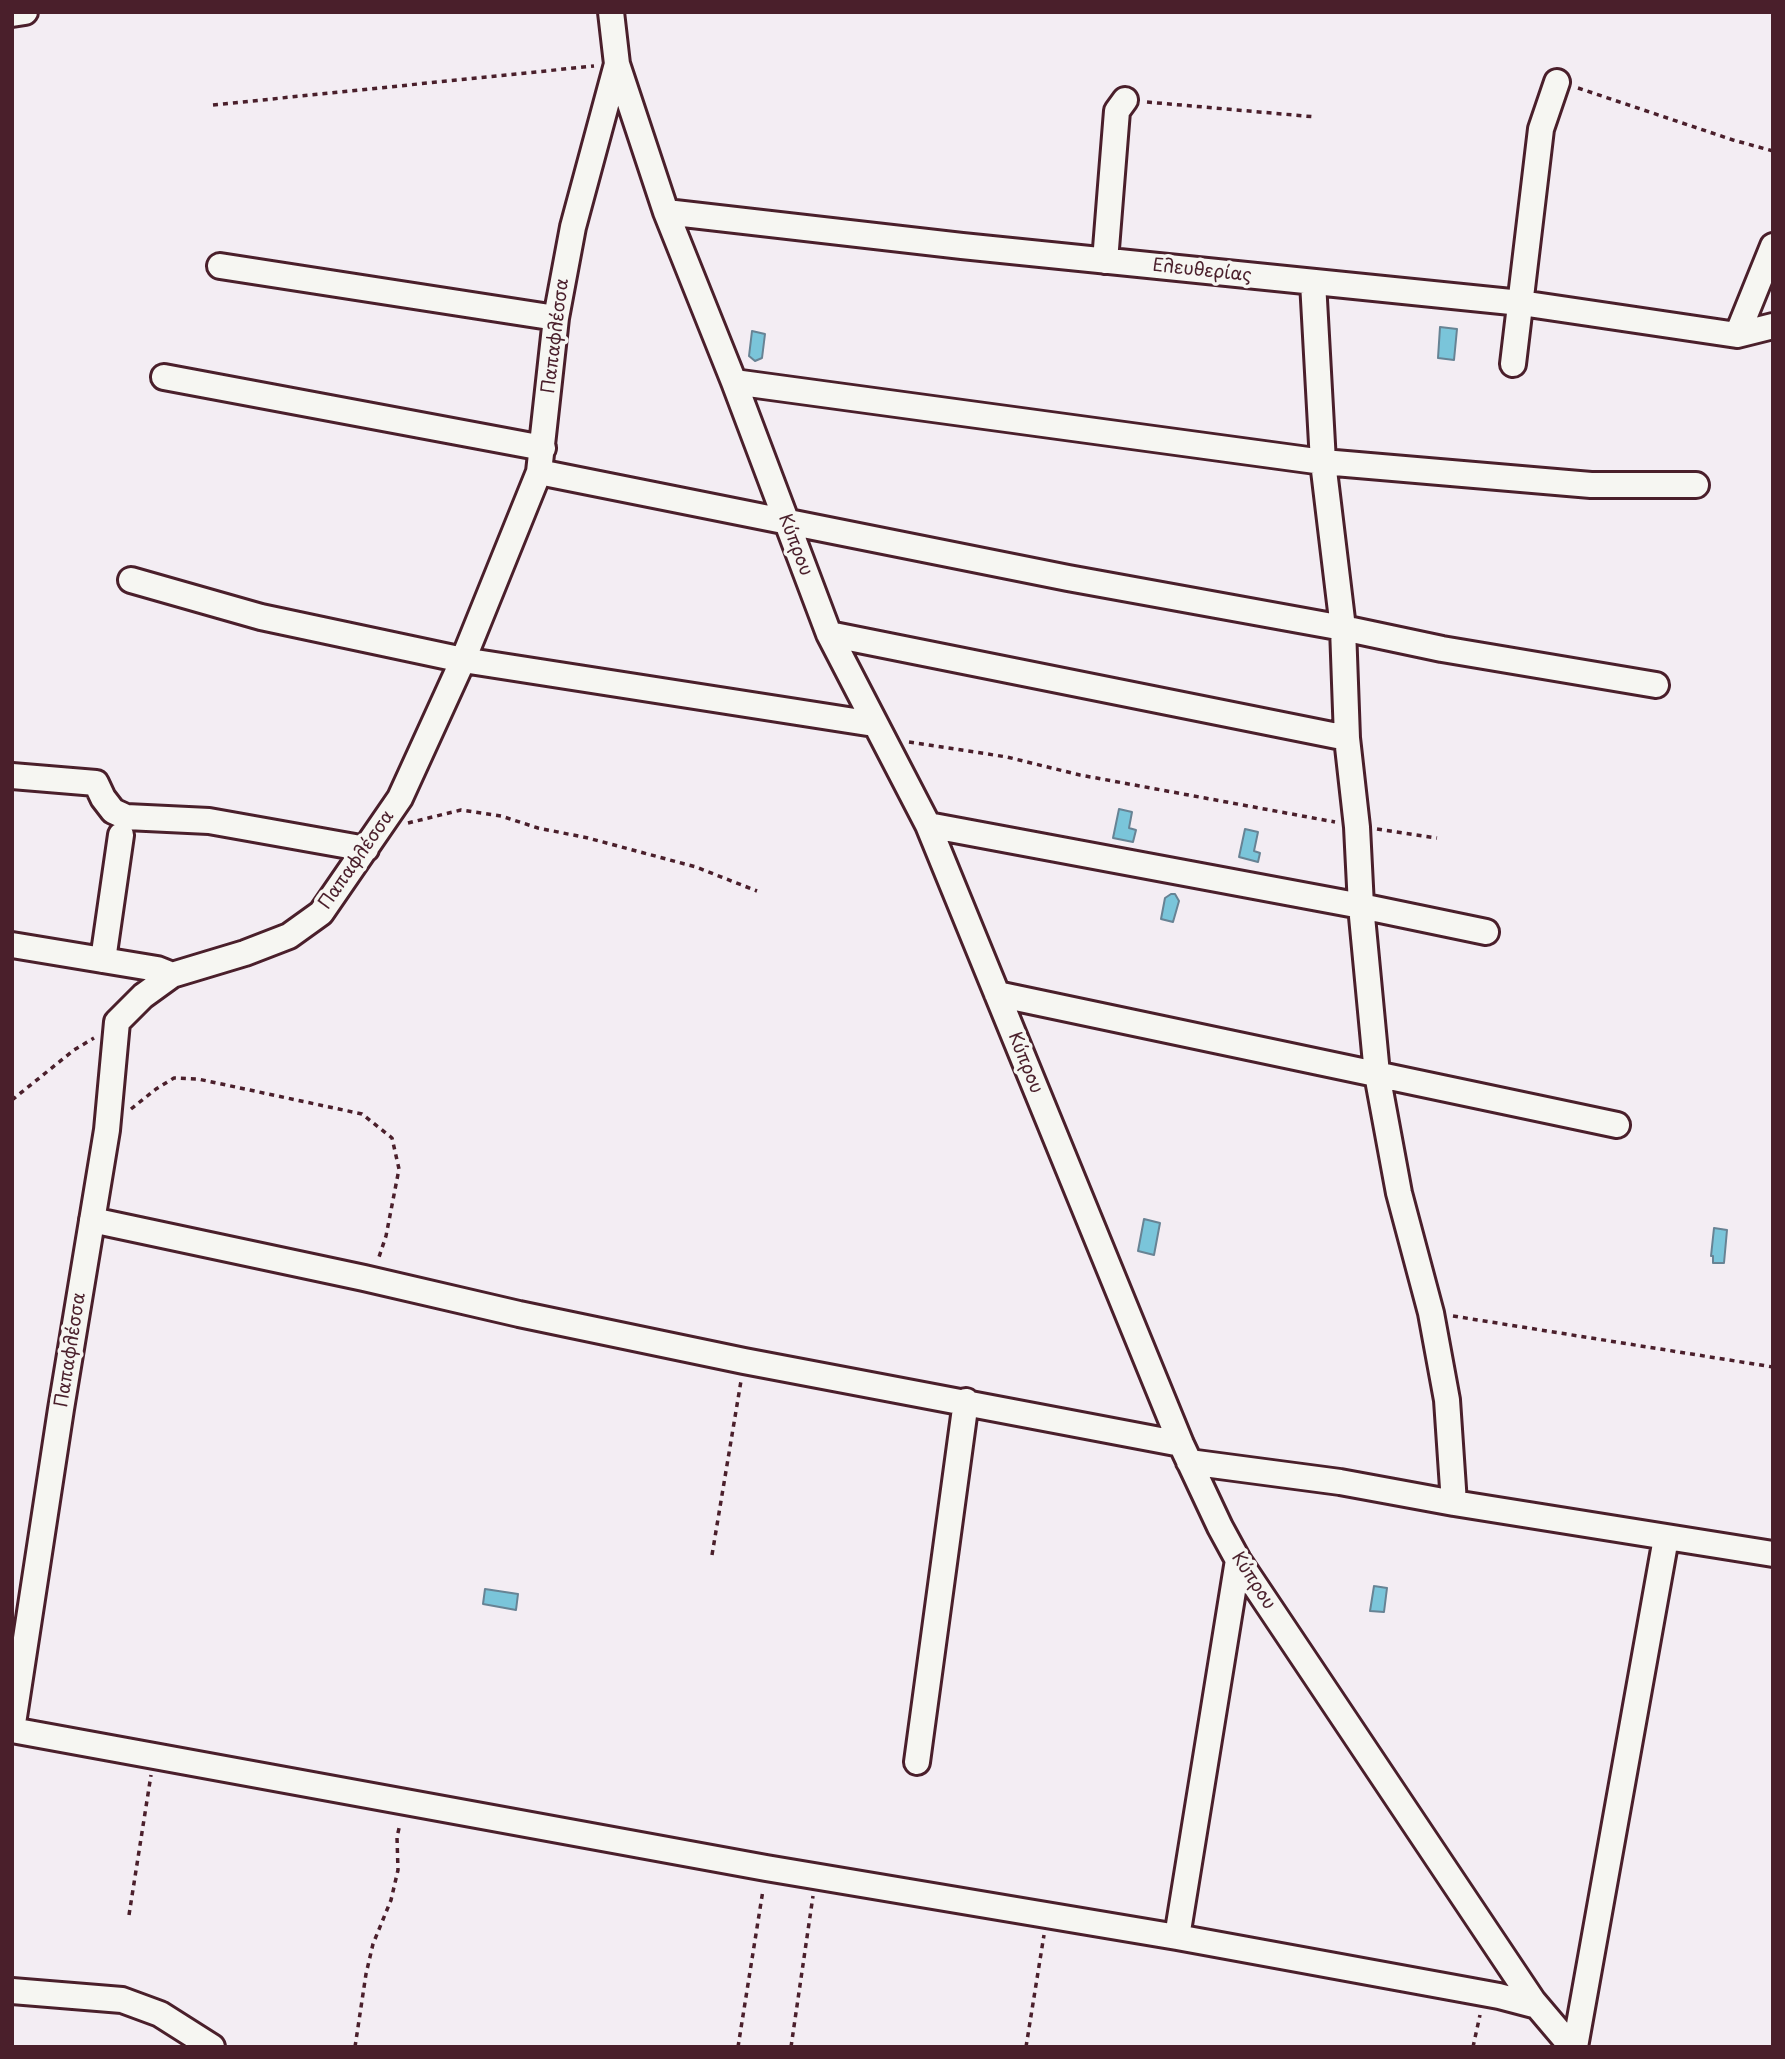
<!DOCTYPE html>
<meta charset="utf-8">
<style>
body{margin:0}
#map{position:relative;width:1785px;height:2059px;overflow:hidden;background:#f3edf3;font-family:"Playpen Sans",sans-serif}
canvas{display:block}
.frame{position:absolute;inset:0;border:14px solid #4a1f2b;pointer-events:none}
</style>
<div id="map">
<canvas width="1785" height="2059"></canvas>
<div class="frame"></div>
</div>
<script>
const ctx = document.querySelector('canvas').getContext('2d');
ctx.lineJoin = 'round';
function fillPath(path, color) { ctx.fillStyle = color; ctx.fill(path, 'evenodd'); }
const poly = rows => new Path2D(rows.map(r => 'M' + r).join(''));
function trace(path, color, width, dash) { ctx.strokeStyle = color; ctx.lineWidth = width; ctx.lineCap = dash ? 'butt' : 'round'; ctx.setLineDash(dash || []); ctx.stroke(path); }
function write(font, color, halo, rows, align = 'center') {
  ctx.font = font + ' "Playpen Sans",sans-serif'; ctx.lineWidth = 7; ctx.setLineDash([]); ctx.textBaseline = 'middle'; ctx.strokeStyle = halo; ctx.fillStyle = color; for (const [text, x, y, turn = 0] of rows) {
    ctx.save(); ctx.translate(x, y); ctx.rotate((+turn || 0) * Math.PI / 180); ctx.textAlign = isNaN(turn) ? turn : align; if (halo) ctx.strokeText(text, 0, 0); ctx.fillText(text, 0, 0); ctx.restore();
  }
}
const water = poly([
 [1440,327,1457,329,1454,360,1438,358,1440,327],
 [752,331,765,334,762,358,755,361,749,356,752,331],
 [1119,809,1132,812,1129,828,1136,830,1133,842,1113,838,1119,809],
 [1245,829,1258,832,1254,851,1260,853,1258,862,1239,857,1245,829],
 [1171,894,1175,894,1179,901,1173,922,1161,919,1165,898,1171,894],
 [1144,1219,1160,1223,1154,1255,1138,1251,1144,1219],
 [1714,1228,1727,1230,1724,1263,1713,1263,1713,1256,1711,1256,1714,1228],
 [1374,1586,1387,1588,1384,1612,1370,1611,1374,1586],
 [485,1589,518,1594,516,1610,483,1604,485,1589]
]);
const path = poly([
 [1578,88,1733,140,1773,151],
 [1147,102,1316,117],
 [213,105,594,66],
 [909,742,1007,757,1080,775,1335,822],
 [408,823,461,810,501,816,538,828,588,838,696,867,757,891],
 [1377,829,1437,838],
 [12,1100,74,1050,94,1038],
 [131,1109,156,1089,174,1078,198,1079,362,1114,392,1138,399,1169,386,1236,378,1260],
 [1453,1316,1773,1367],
 [712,1555,741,1381],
 [129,1915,151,1775],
 [355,2047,366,1974,373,1944,391,1900,398,1870,397,1837,400,1824],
 [738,2047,763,1890],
 [791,2047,813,1896],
 [1026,2047,1044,1935],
 [1473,2047,1480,2015]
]);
const minor = poly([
 [611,12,617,64,666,212,734,382,829,634,928,825,1181,1444,1220,1527,1238,1560,1533,2001,1572,2047],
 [12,14,25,12],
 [666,212,962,246,1521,303,1737,335,1773,326],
 [1105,261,1117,111,1125,100],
 [220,266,556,318],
 [1313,282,1323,462,1343,628,1347,738,1357,827,1361,906,1377,1074,1399,1193,1431,1313,1447,1400,1454,1503],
 [1737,335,1773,246],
 [1513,364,1541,129,1557,82],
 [164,377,543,448],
 [734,382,1323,462,1591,485,1696,485],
 [539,472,1068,578,1343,628,1442,649,1656,685],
 [131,580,261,617,463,660,874,724],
 [829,634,1347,738],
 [12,776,96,783,103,798,113,811,126,817,209,821,366,849],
 [928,825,1361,906,1486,932],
 [12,945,157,969,172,975],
 [103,960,121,835],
 [997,994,1617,1125],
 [92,1220,364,1278,519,1314,744,1361,1181,1444],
 [1189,1462,1340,1482,1454,1503,1773,1554],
 [12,1730,61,1409,107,1130,117,1022,143,996,172,975,245,953,289,936,321,913,400,798,463,660,539,472,556,318,573,227,617,64],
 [12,1730,766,1868,1177,1937,1499,1996,1537,2006],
 [917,1762,966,1401],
 [1177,1937,1238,1560],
 [12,1991,122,2000,160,2014,212,2047],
 [1575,2047,1666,1538]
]);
const streetNames = [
 ["Ελευθερίας",1202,271,6],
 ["Παπαφλέσσα",556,336,-83],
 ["Κύπρου",795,545,69],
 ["Παπαφλέσσα",357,860,-55],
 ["Κύπρου",1025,1063,68],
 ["Παπαφλέσσα",71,1350,-81],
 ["Κύπρου",1253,1581,57]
];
fillPath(water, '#7ac5da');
trace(water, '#678394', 2);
trace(minor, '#4a1f2b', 30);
trace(path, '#4a1f2b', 3.5, [5, 5]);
trace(minor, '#f6f6f2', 24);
write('18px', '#4a1f2b', '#f6f6f2', streetNames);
</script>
